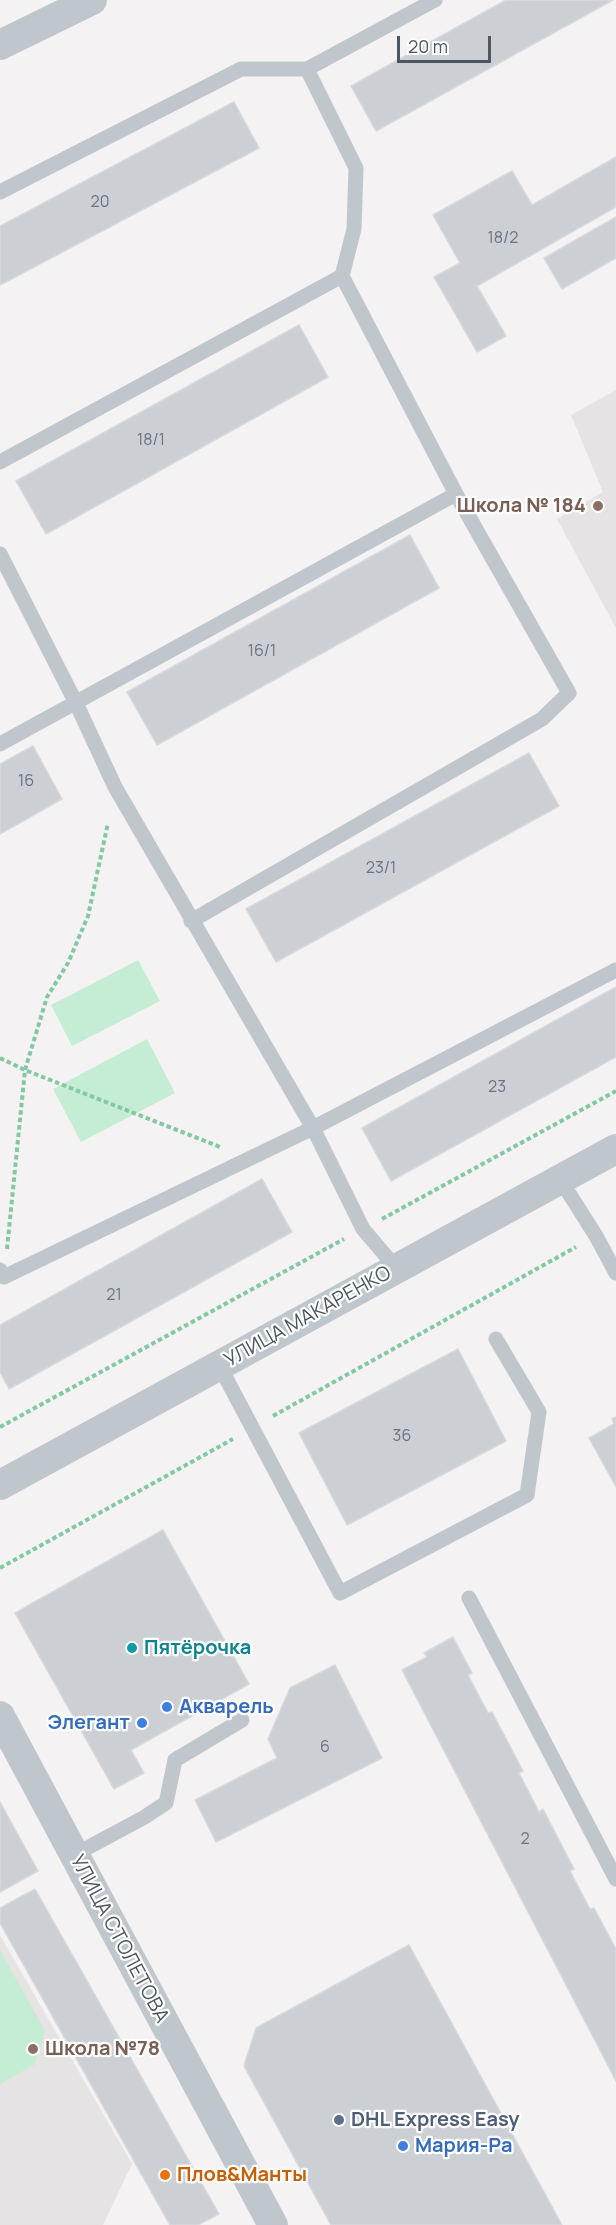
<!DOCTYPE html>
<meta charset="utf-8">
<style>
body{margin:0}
#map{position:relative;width:616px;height:2225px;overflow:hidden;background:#f4f2f2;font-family:Manrope,sans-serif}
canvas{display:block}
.scale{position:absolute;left:397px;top:36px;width:94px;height:27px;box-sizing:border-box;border:3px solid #4b565e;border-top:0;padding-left:8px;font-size:18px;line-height:21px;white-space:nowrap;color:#4b565e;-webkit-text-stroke:4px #fff;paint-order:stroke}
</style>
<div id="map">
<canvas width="616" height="2225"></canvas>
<div class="scale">20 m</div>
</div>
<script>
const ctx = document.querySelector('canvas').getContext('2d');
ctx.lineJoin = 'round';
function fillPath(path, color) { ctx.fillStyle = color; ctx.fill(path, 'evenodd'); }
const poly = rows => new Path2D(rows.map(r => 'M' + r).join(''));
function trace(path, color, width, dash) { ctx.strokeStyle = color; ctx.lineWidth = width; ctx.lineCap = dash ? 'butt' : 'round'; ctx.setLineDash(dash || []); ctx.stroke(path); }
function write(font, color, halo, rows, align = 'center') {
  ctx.font = font + ' Manrope,sans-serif'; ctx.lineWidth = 4.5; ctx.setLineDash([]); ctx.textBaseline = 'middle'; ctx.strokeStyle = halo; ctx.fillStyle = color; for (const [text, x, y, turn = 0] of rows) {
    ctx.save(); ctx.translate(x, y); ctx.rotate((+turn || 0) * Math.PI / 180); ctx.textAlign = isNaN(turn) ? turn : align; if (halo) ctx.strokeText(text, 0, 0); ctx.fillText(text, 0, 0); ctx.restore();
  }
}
const education = poly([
 [616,390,616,628,557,519,603,492,571,415],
 [0,1935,132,2164,103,2225,0,2225]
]);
const green = poly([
 [138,960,160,1001,72,1046,51,1005],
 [147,1039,175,1093,81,1142,53,1089],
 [0,1950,45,2031,35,2064,0,2084]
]);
const building = poly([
 [506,0,613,0,376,131,351,86,506,0],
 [234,102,259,148,0,285,0,226,234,102],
 [616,157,616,207,477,286,506,336,477,352,434,277,460,263,433,215,512,171,532,205,616,157],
 [616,217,616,258,562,289,544,258,616,217],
 [299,325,328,377,46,534,16,481,299,325],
 [410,535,439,588,157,745,127,692,410,535],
 [33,746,62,799,0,834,0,764,33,746],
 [529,753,559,806,276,962,246,909,529,753],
 [616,987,616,1057,391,1181,362,1128,616,987],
 [262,1179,292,1232,9,1389,0,1372,0,1325,262,1179],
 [458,1349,506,1441,347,1525,299,1433,458,1349],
 [616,1417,616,1487,589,1438,614,1424,612,1419,616,1417],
 [163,1530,249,1684,131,1750,144,1773,114,1789,15,1613,163,1530],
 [453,1637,472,1673,468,1675,488,1713,492,1712,523,1771,519,1773,539,1812,543,1809,574,1869,570,1871,590,1909,594,1908,616,1949,616,2081,402,1670,427,1657,424,1653,453,1637],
 [335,1665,382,1758,216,1842,195,1800,277,1758,268,1739,290,1688,335,1665],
 [0,1802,38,1871,0,1892,0,1802],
 [35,1889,219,2214,198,2225,170,2225,0,1923,0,1908,35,1889],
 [409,1945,562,2225,331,2225,244,2066,256,2028,409,1945]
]);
const path = poly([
 [0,1058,25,1070,220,1147],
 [382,1219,616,1091],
 [7,1249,25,1070,47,997,68,963,88,916,108,823],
 [273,1416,576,1247],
 [0,1427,344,1239],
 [0,1568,233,1439]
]);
const lane = poly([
 [307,69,356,168,354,229,342,276],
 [0,192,241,69,307,69,435,0],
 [0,462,342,276,456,494,0,744],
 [0,554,76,703,115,787,313,1128,363,1229,397,1269],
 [191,921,542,719,569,693,456,494],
 [560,1179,596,1236,616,1273],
 [0,1270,4,1277,313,1128,616,970],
 [219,1365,340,1593,527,1495,539,1412,496,1339],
 [469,1598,616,1879],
 [74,1855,143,1818,166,1803,175,1760,242,1720]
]);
const street = poly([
 [0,45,92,0],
 [0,1485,616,1149],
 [0,1716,273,2225]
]);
const markers = [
 [598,506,6,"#8d6e63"],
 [132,1648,6,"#0f9aa8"],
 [167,1707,6,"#3f7fe0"],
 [142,1723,6,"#3f7fe0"],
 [33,2049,6,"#8d6e63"],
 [339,2120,6,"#5c6f8a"],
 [403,2146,6,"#3f7fe0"],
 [165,2175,6,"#e8710a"]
];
const numberNames = [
 ["20",100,203],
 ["18/2",503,239],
 ["18/1",151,441],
 ["16/1",262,652],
 ["16",26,782],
 ["23/1",381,869],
 ["23",497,1088],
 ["21",114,1296],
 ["36",402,1437],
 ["6",325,1748],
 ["2",525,1840]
];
const educationNames = [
 ["Школа № 184",586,506],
 ["Школа №78",45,2049,"left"]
];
const streetNames = [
 ["УЛИЦА МАКАРЕНКО",308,1317,-29],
 ["УЛИЦА СТОЛЕТОВА",119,1939,62]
];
const cultureNames = [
 ["Пятёрочка",144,1648]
];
const shopNames = [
 ["Акварель",179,1707],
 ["Элегант",130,1723,"right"],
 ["Мария-Ра",415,2146]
];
const serviceNames = [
 ["DHL Express Easy",351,2120]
];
const foodNames = [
 ["Плов&Манты",177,2175]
];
fillPath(education, '#e5e3e3');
fillPath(green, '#c5edd3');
fillPath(building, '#cccfd4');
trace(building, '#d7d9dd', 1.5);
trace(path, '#80c9a2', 4, [4.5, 3]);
trace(lane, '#bfc7cd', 15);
trace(street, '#bfc7cd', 30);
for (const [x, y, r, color] of markers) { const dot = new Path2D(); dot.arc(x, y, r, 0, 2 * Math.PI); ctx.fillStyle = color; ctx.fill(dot); trace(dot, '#fff', 2); }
write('16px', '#6b747c', null, numberNames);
write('bold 20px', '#785e54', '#fff', educationNames, 'right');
write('20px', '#4b565e', '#fff', streetNames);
write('bold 20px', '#0d838f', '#fff', cultureNames, 'left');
write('bold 20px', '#366cbe', '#fff', shopNames, 'left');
write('bold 20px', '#4e5e75', '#fff', serviceNames, 'left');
write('bold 20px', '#c56008', '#fff', foodNames, 'left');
</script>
